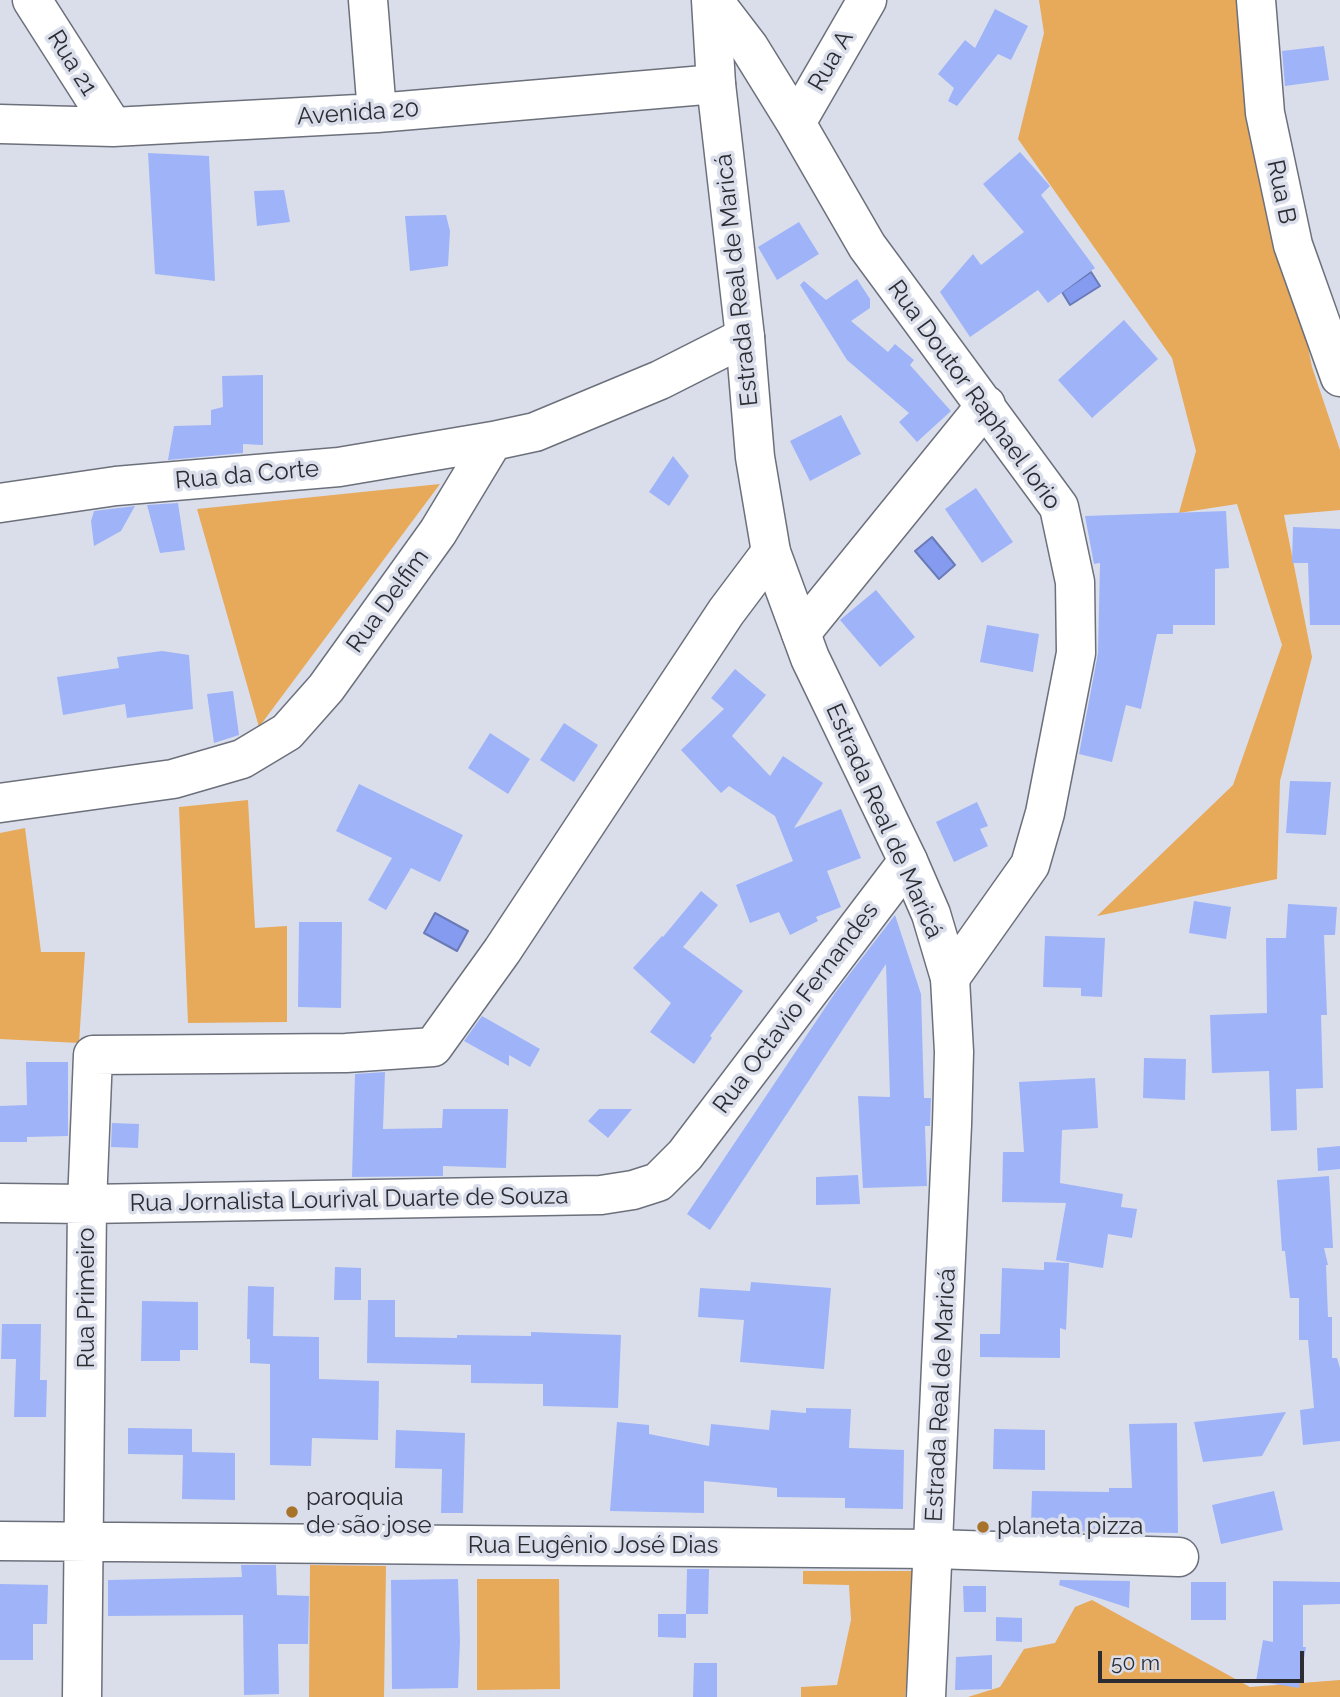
<!DOCTYPE html>
<meta charset="utf-8">
<style>
body{margin:0}
#map{position:relative;width:1340px;height:1697px;overflow:hidden;background:#dadeeb;font-family:Raleway,sans-serif}
canvas{display:block}
.scale{position:absolute;left:1098px;top:1651px;width:206px;height:32px;box-sizing:border-box;border:4px solid #2b2d32;border-top:0;padding-left:9px;font-size:21px;line-height:24px;white-space:nowrap;color:#2b2d32;-webkit-text-stroke:5px #dadeeb;paint-order:stroke}
</style>
<div id="map">
<canvas width="1340" height="1697"></canvas>
<div class="scale">50 m</div>
</div>
<script>
const ctx = document.querySelector('canvas').getContext('2d');
ctx.lineJoin = 'round';
function fillPath(path, color) { ctx.fillStyle = color; ctx.fill(path, 'evenodd'); }
const poly = rows => new Path2D(rows.map(r => 'M' + r).join(''));
function trace(path, color, width, dash) { ctx.strokeStyle = color; ctx.lineWidth = width; ctx.lineCap = dash ? 'butt' : 'round'; ctx.setLineDash(dash || []); ctx.stroke(path); }
function write(font, color, halo, rows, align = 'center') {
  ctx.font = font + ' Raleway,sans-serif'; ctx.lineWidth = 7; ctx.setLineDash([]); ctx.textBaseline = 'middle'; ctx.strokeStyle = halo; ctx.fillStyle = color; for (const [text, x, y, turn = 0] of rows) {
    ctx.save(); ctx.translate(x, y); ctx.rotate((+turn || 0) * Math.PI / 180); ctx.textAlign = isNaN(turn) ? turn : align; if (halo) ctx.strokeText(text, 0, 0); ctx.fillText(text, 0, 0); ctx.restore();
  }
}
const green = poly([
 [1039,0,1238,0,1312,367,1340,450,1340,510,1284,515,1312,657,1280,781,1277,879,1097,916,1233,785,1282,645,1237,504,1179,513,1196,451,1172,358,1018,139,1044,33],
 [440,484,259,727,197,509],
 [248,800,255,928,287,926,287,1022,188,1023,179,807],
 [25,828,41,952,85,952,79,1043,0,1039,0,833],
 [310,1565,386,1566,384,1697,309,1697],
 [803,1571,912,1571,915,1606,905,1697,801,1697,801,1687,837,1685,851,1620,849,1585,803,1584],
 [477,1579,559,1579,560,1689,477,1690],
 [1092,1600,1250,1687,1340,1680,1340,1697,968,1697,1000,1687,1024,1649,1055,1643,1075,1607]
]);
const water = poly([
 [1091,272,1100,286,1070,305,1062,292,1091,272],
 [932,537,955,565,939,579,915,551,932,537],
 [435,913,468,931,457,951,424,933,435,913]
]);
const building = poly([
 [995,9,1028,26,1011,60,998,54,957,106,948,101,954,88,938,74,965,40,975,48],
 [1324,46,1329,80,1285,86,1282,51],
 [1020,152,1050,186,1041,195,1095,268,1048,303,1038,290,970,337,940,292,973,254,981,265,1024,232,983,184],
 [148,153,209,156,215,281,155,274],
 [284,190,290,222,257,226,254,191],
 [446,215,450,231,448,266,410,271,405,216],
 [799,222,819,254,777,280,758,247],
 [857,279,870,299,870,308,851,321,888,352,895,344,914,360,910,365,951,411,917,442,899,422,909,413,847,360,800,285,804,281,826,300],
 [1124,320,1158,359,1092,418,1058,380],
 [263,375,263,445,243,444,243,453,168,460,174,426,211,425,211,410,223,407,222,376],
 [841,415,861,454,810,481,790,441],
 [673,456,689,476,669,506,649,492],
 [976,488,1013,542,982,563,945,509],
 [178,503,185,550,160,553,147,505],
 [135,506,121,531,94,546,91,521,94,511],
 [1226,511,1229,568,1215,569,1215,625,1173,625,1173,634,1157,634,1141,709,1126,705,1112,762,1079,754,1098,653,1100,563,1094,564,1085,516],
 [1293,527,1340,529,1340,625,1310,625,1308,563,1292,563],
 [876,590,915,637,880,667,840,620],
 [987,625,1039,634,1033,672,980,662],
 [162,651,189,655,193,709,127,718,125,704,63,715,57,677,119,668,117,657],
 [735,669,766,695,732,736,770,776,783,756,823,783,794,828,841,809,861,858,827,871,841,907,816,917,818,921,790,935,779,912,750,923,736,885,793,861,775,816,729,786,721,793,681,750,724,709,711,698],
 [233,691,239,735,214,743,207,694],
 [564,723,598,745,574,782,540,760],
 [490,733,530,759,508,794,468,768],
 [1290,781,1331,782,1326,835,1286,833],
 [359,784,463,835,440,882,411,868,386,910,368,900,392,858,336,831],
 [977,802,988,826,980,829,988,846,954,862,936,822],
 [701,891,718,905,683,947,743,991,710,1036,712,1038,694,1064,650,1032,671,1003,633,968,662,936,663,937],
 [1194,901,1231,907,1226,939,1189,933],
 [1288,904,1337,907,1335,935,1324,935,1327,1015,1321,1015,1323,1088,1296,1089,1297,1130,1271,1131,1269,1071,1212,1073,1210,1015,1267,1013,1266,938,1286,938],
 [895,915,921,994,924,1098,931,1098,930,1126,925,1126,927,1186,863,1188,858,1096,890,1097,886,964,710,1230,687,1214,835,993],
 [299,922,342,922,341,1008,298,1007],
 [1045,936,1105,938,1102,997,1081,996,1081,988,1043,987],
 [482,1016,540,1049,530,1067,509,1055,509,1066,464,1041],
 [1144,1058,1186,1059,1185,1100,1143,1098],
 [26,1062,68,1062,68,1136,27,1137,27,1142,0,1142,0,1106,27,1105],
 [385,1072,383,1129,442,1128,443,1109,508,1109,506,1168,443,1166,443,1176,352,1177,355,1074],
 [1095,1078,1098,1128,1062,1130,1060,1183,1123,1194,1121,1207,1137,1209,1132,1238,1108,1234,1103,1268,1056,1260,1066,1203,1002,1202,1003,1152,1024,1152,1019,1082],
 [599,1109,632,1109,608,1138,588,1121],
 [112,1123,139,1124,138,1148,111,1147],
 [1340,1146,1340,1169,1318,1171,1317,1148],
 [858,1175,860,1204,816,1205,816,1177],
 [1329,1176,1333,1248,1324,1248,1328,1265,1326,1265,1328,1317,1332,1317,1332,1358,1337,1358,1340,1368,1340,1441,1303,1445,1300,1410,1314,1408,1308,1340,1299,1340,1299,1298,1290,1298,1285,1251,1282,1251,1277,1180],
 [1044,1262,1069,1263,1066,1330,1060,1328,1060,1358,980,1357,980,1334,1000,1334,1002,1268,1044,1270],
 [335,1267,361,1268,361,1300,334,1300],
 [751,1282,831,1288,824,1369,740,1362,744,1320,698,1317,700,1288,750,1291],
 [248,1286,274,1287,273,1336,319,1337,319,1379,379,1381,378,1440,312,1438,311,1466,270,1465,270,1364,250,1363,250,1339,247,1339],
 [368,1300,395,1300,395,1337,457,1338,457,1335,531,1336,531,1332,621,1335,618,1408,543,1406,543,1384,471,1383,471,1365,367,1363],
 [142,1301,198,1302,198,1350,180,1350,180,1361,141,1361],
 [2,1324,41,1324,40,1380,47,1380,46,1417,14,1417,16,1359,1,1359],
 [806,1408,851,1409,849,1448,904,1450,903,1509,845,1508,845,1498,777,1497,777,1488,704,1481,704,1513,610,1511,617,1422,649,1425,649,1434,709,1446,711,1424,769,1430,771,1410,806,1413],
 [1286,1412,1262,1456,1203,1462,1194,1422],
 [1177,1423,1178,1533,1045,1531,1045,1525,1031,1525,1032,1491,1109,1492,1109,1488,1132,1488,1129,1424],
 [128,1428,192,1429,192,1452,235,1453,235,1500,182,1499,183,1455,128,1454],
 [994,1429,1045,1430,1045,1470,993,1469],
 [396,1430,465,1433,463,1513,441,1513,442,1469,395,1468],
 [1274,1491,1283,1530,1221,1544,1212,1505],
 [241,1565,276,1565,277,1595,309,1596,308,1644,278,1644,279,1694,244,1695,243,1615,108,1616,108,1580,242,1577],
 [687,1569,709,1569,708,1614,686,1614],
 [458,1579,460,1641,458,1688,392,1689,391,1580],
 [1060,1580,1130,1581,1129,1608,1059,1585],
 [1273,1581,1340,1582,1340,1604,1303,1605,1303,1647,1306,1647,1299,1688,1256,1681,1263,1640,1273,1642],
 [1191,1582,1226,1582,1226,1620,1191,1620],
 [0,1584,48,1585,47,1624,33,1624,33,1660,0,1660],
 [963,1586,986,1586,986,1612,964,1612],
 [658,1614,686,1614,686,1638,658,1637],
 [996,1617,1022,1618,1022,1642,996,1641],
 [992,1655,992,1689,955,1690,956,1657],
 [694,1663,717,1663,717,1697,693,1697]
]);
const minor = poly([
 [32,0,113,127],
 [368,0,377,113],
 [713,0,749,47,796,123,867,246,1059,507,1075,582,1076,653,1045,813,1030,865,950,978],
 [1256,0,1265,113,1293,245,1340,377],
 [796,123,867,0],
 [0,124,113,127,377,113,716,84],
 [0,503,116,486,339,467,493,441],
 [801,633,986,405],
 [0,803,173,779,242,759,287,732,326,688,438,532,493,441,535,432,660,380,745,337],
 [0,1203,87,1204,601,1195,633,1190,658,1182,685,1155,908,861],
 [0,1541,934,1549,1179,1557],
 [82,1697,87,1204,93,1055,346,1053,433,1047,502,951,726,612,771,552]
]);
const major = poly([
 [711,0,716,84,745,337,755,457,771,552,810,658,908,861,931,914,950,978,954,1052,952,1125,926,1697]
]);
const markers = [
 [292,1512,7,"#a7732b"],
 [983,1527,7,"#a7732b"]
];
const streetNames = [
 ["Rua A",831,61,-60],
 ["Rua 21",72,63,58],
 ["Avenida 20",358,113,-4],
 ["Rua B",1281,192,78],
 ["Estrada Real de Maricá",737,280,-96],
 ["Rua Doutor Raphael Iorio",974,395,54],
 ["Rua da Corte",247,475,-5],
 ["Rua Delfim",388,601,-54],
 ["Estrada Real de Maricá",884,821,66],
 ["Rua Octavio Fernandes",796,1008,-53],
 ["Rua Jornalista Lourival Duarte de Souza",349,1200,-1],
 ["Rua Primeiro",87,1298,-90],
 ["Estrada Real de Maricá",941,1395,-87],
 ["Rua Eugênio José Dias",593,1546]
];
const poiNames = [
 ["paroquia",306,1498],
 ["de são jose",306,1526],
 ["planeta pizza",997,1527]
];
fillPath(green, '#e7a95a');
fillPath(water, '#859bf0');
trace(water, '#6a7ab7', 2);
fillPath(building, '#9fb3f8');
trace(minor, '#6c707b', 41);
trace(major, '#6c707b', 41);
trace(minor, '#fff', 38);
trace(major, '#fff', 38);
for (const [x, y, r, color] of markers) { const dot = new Path2D(); dot.arc(x, y, r, 0, 2 * Math.PI); ctx.fillStyle = color; ctx.fill(dot); trace(dot, '#dadeeb', 2.5); }
write('24px', '#2b2d32', '#dadeeb', streetNames);
write('24px', '#2b2d32', '#dadeeb', poiNames, 'left');
</script>
